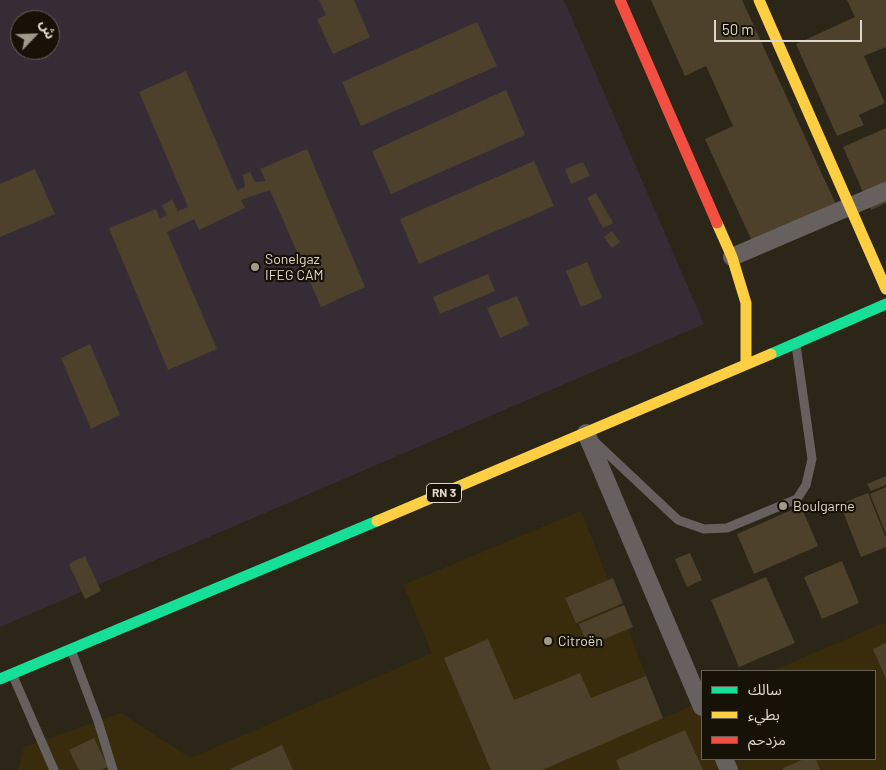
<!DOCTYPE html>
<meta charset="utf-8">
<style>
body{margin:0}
#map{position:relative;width:886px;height:770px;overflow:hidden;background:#2b2617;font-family:Barlow,"Noto Sans Arabic",sans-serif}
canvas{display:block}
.legend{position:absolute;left:701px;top:670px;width:175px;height:90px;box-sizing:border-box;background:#171207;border:1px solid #676155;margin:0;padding:6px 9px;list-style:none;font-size:15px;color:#dfd8ca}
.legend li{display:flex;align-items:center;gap:10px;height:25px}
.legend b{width:25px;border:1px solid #676155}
.north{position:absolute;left:10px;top:10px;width:50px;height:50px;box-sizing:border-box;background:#171207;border:1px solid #676155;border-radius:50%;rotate:66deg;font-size:14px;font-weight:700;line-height:20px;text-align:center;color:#dfd8ca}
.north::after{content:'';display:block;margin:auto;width:18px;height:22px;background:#a09a8b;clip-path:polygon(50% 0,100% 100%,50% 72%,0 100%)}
.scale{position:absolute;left:714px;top:20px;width:148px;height:22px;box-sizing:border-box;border:2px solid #dfd8ca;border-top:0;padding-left:6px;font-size:15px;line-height:18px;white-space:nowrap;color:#dfd8ca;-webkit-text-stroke:4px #171207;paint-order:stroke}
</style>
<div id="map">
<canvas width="886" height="770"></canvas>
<ul class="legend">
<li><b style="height:6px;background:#16e098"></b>سالك</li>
<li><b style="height:6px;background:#ffcf43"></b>بطيء</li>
<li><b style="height:6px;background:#f24e42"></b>مزدحم</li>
</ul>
<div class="north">ش</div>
<div class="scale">50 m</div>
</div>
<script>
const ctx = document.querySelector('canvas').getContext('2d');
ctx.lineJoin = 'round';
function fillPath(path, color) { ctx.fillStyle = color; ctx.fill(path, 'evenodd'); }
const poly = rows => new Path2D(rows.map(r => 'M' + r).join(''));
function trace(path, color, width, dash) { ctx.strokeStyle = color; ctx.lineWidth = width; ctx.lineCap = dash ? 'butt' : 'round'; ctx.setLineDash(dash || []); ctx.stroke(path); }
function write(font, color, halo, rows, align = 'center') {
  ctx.font = font + ' Barlow,sans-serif'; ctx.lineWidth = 4.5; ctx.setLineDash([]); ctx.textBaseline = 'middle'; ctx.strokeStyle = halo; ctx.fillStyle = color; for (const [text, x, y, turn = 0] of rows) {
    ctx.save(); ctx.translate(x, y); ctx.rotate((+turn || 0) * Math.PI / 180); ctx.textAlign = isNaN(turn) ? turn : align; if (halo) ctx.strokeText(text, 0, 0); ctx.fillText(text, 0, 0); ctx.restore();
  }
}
const built = poly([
 [581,511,663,718,702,701,702,759,875,759,875,671,772,671,886,622,886,770,18,770,24,747,121,713,191,758,432,653,403,585]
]);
const education = poly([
 [0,0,564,0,704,324,0,627],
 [20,20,50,20,50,50,20,50]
]);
const building = poly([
 [319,0,354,0,370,37,333,54,317,19,326,15],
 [651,0,742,0,839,211,756,250,705,139,733,126,706,66,685,76],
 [847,0,886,0,886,47,864,56,885,103,859,115,864,125,837,136,796,44,855,17],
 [477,22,497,66,361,126,342,82],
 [186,71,237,190,245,187,243,175,250,172,255,182,266,181,260,169,307,149,365,287,321,307,270,190,241,200,245,208,199,230,194,219,167,232,217,349,168,370,109,228,156,209,160,219,167,215,162,206,172,199,178,211,188,207,139,92],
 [506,90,525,135,391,194,372,151],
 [886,128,886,203,871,210,843,147],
 [534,161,554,206,419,264,400,219],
 [583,162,590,176,571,184,565,169],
 [35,169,55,214,0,237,0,184],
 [596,193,613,223,603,228,587,198],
 [612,231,620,242,612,248,604,237],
 [587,262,602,298,581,307,566,271],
 [488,274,495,291,440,314,433,297],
 [517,296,529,325,500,338,487,308],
 [90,344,120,415,91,429,61,358],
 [886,476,886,485,871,491,867,484],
 [886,487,886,534,870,494],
 [868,493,886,538,886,547,861,557,840,504],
 [801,506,818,546,754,574,737,534],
 [690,553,702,580,687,587,675,559],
 [85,556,101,591,85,599,69,564],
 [842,561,859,603,822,619,804,577],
 [766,577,795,643,739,667,711,600],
 [613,578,623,603,576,623,565,598],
 [624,605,633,627,588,646,579,624],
 [488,639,514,700,580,673,591,698,646,676,663,718,542,770,491,770,444,658],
 [886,643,886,679,873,649],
 [685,730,703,770,620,770,616,760],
 [94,738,108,767,101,770,79,770,69,750],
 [282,745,293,770,228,770],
 [804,759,816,759,820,770,783,770,783,768]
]);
const lane = poly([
 [593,440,678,520,704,529,727,528,797,499,806,485,812,459,796,345],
 [72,652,98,721,113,770],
 [13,676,54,770]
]);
const street = poly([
 [732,257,886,191],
 [586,433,702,707],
 [724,759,729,770]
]);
const fast = poly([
 [771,354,886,304],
 [0,679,377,521]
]);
const slow = poly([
 [759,0,886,289],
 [717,223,732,257,746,303,746,364],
 [377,521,771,354]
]);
const jam = poly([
 [620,0,717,223]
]);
const markers = [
 [255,267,5,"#a09a8b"],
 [783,506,5,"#a09a8b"],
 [548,641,5,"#a09a8b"]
];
const shields = [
 [444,493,35]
];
const shieldNames = [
 ["RN 3",444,493]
];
const poiNames = [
 ["Sonelgaz",265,259],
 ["IFEG CAM",265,275],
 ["Boulgarne",793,506],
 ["Citroën",558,641]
];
fillPath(built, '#392c0d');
fillPath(education, '#362c36');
fillPath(building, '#4d412b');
trace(lane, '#66615f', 9);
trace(street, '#66615f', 18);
trace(fast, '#16e098', 11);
trace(slow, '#ffcf43', 11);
trace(jam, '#f24e42', 11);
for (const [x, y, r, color] of markers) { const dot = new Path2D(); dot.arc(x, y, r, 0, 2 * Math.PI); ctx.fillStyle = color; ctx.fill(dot); trace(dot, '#171207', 2); }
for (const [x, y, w] of shields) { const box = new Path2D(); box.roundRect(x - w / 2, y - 9.5, w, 19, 4); ctx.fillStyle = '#171207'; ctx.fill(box); trace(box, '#dfd8ca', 1); }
write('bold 12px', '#dfd8ca', null, shieldNames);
write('14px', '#dfd8ca', '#171207', poiNames, 'left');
</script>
